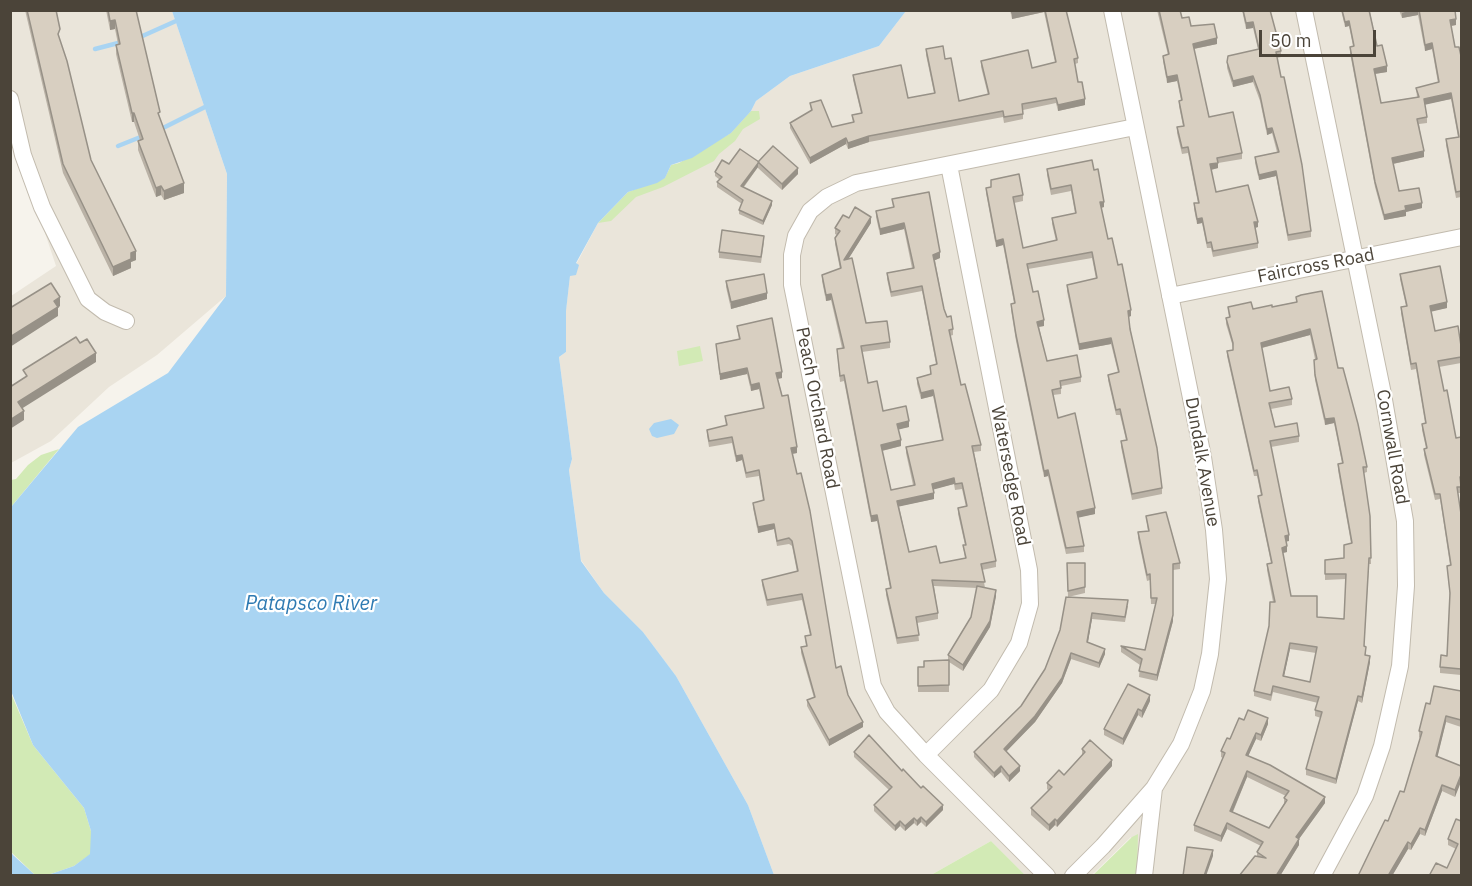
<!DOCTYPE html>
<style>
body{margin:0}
#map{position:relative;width:1472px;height:886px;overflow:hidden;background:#f6f3ec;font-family:"IBM Plex Sans",sans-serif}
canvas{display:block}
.frame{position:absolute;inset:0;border:12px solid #4b4439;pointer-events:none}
.scale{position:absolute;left:1259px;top:30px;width:117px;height:27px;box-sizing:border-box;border:3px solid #4b4439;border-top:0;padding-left:8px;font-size:18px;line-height:21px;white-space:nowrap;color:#4b4439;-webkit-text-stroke:4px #fff;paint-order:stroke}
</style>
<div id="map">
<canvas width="1472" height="886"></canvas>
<div class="frame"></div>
<div class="scale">50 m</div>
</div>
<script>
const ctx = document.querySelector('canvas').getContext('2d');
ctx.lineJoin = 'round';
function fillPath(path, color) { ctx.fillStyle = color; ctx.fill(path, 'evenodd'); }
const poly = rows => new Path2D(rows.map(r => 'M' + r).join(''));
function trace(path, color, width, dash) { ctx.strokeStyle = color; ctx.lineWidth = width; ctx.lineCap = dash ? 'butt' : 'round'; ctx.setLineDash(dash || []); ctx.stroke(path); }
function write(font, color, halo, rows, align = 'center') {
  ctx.font = font + ' "IBM Plex Sans",sans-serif'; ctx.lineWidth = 4.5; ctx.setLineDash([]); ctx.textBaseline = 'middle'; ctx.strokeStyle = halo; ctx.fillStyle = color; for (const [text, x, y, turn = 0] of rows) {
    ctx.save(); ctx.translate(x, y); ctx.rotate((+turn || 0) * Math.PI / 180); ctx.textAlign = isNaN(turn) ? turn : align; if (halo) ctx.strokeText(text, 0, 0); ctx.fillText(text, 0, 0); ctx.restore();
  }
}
const residential = poly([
 [11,11,172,11,227,174,226,296,157,355,109,387,51,441,11,463,11,296,56,266,11,131],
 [906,11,1461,11,1461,875,1137,875,1131,837,1092,875,1025,875,991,841,931,875,774,875,748,805,676,676,643,632,604,593,581,560,569,470,572,459,559,357,566,352,566,310,570,276,598,223,751,111,756,101,790,76,879,46]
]);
const green = poly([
 [751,111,759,111,760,119,743,129,735,141,719,154,714,161,663,187,636,197,611,221,598,223,628,192,665,178,671,165,679,163,731,133],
 [700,346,703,361,679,366,677,351],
 [59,449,11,507,11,480,16,479,28,465,41,455],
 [10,691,33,745,84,808,91,831,91,854,74,866,48,875,35,875,11,852],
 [1138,834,1137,875,1092,876,1132,837],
 [991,841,1025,875,931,875]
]);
const water = poly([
 [172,11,906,11,879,46,790,76,756,101,751,111,731,133,692,158,671,165,665,178,657,183,628,192,598,223,576,263,579,265,576,275,570,276,566,311,566,352,559,357,572,459,569,470,581,561,604,593,643,632,676,676,748,805,774,875,48,875,74,866,90,854,91,831,84,808,33,745,11,691,11,507,78,427,168,373,226,296,227,174],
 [671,419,679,425,674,434,657,438,652,436,649,429,654,423],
 [11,852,13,855,35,875,11,875]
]);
const stream = poly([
 [138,38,176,21],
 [95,49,122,42],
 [159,130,205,107],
 [118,146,143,136]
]);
const street = poly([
 [1304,10,1383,394,1405,521,1406,586,1400,666,1382,746,1365,796,1322,876],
 [10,99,23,155,42,207,88,299,105,312,126,321],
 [1170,296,1462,237],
 [926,755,991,690,1019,643,1030,604,1029,570,949,165],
 [1047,876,926,755,887,712,873,686,792,285,792,255,796,236,810,211,827,197,856,183,1135,127],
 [1073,876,1103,846,1154,788,1181,744,1202,691,1210,654,1218,579,1214,530,1203,457,1112,10],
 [1144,876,1154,788]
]);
const wall = poly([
 [25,10,56,10,59,39,91,160,136,260,131,262,131,268,113,276,63,173],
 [106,10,136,10,160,119,184,193,164,200,161,195,156,197,138,150,138,141,140,140,134,122,132,122,116,54,116,45,118,44,115,29,110,30],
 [1010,10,1066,10,1078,58,1078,63,1075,64,1078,82,1085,105,1058,111,1056,103,1023,110,1023,119,1004,123,1003,117,869,142,848,149,846,144,810,164,790,128,790,123,811,111,810,103,832,127,853,123,852,115,861,113,853,80,853,75,908,98,934,93,926,55,926,49,945,59,959,101,988,95,981,67,981,61,1032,68,1055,62,1044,12,1012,19],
 [1157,10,1180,10,1182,18,1191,26,1217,44,1194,49,1209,117,1242,153,1242,159,1218,163,1218,168,1211,170,1216,192,1258,227,1255,228,1258,243,1258,248,1213,257,1211,248,1207,248,1202,223,1197,224,1194,209,1194,203,1198,203,1188,153,1182,154,1177,133,1177,127,1183,126,1179,106,1179,101,1181,100,1177,81,1167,83,1163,61,1163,56,1168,55],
 [1242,10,1270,10,1281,51,1281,57,1277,58,1311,231,1311,237,1288,241,1276,176,1259,180,1255,163,1255,157,1277,152,1272,133,1267,135,1260,101,1253,82,1233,87,1227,68,1227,62,1258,49,1253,28,1246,29],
 [1341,10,1378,10,1370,12,1377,46,1387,72,1375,74,1381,103,1417,97,1416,88,1438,83,1432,49,1425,51,1418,15,1402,18,1399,10,1455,10,1456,25,1451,26,1455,47,1461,56,1461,197,1456,198,1446,145,1446,139,1458,137,1451,99,1425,104,1427,117,1427,123,1419,124,1424,157,1393,164,1399,191,1422,208,1406,212,1406,216,1384,220,1375,187,1350,53,1350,47,1353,46,1349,26,1345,27],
 [759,162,798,174,782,190,758,168,758,167,744,187,772,205,763,225,739,214,739,210,742,204,717,187,717,182,720,180,715,176,715,172,729,164],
 [1047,169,1094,170,1104,207,1101,208,1108,239,1118,265,1131,316,1128,317,1162,488,1162,494,1132,500,1121,447,1121,441,1126,440,1120,415,1116,415,1108,380,1108,375,1118,372,1111,344,1079,350,1067,291,1067,285,1096,279,1092,258,1028,269,1033,292,1044,326,1039,327,1047,361,1081,377,1081,382,1061,386,1061,394,1053,395,1058,418,1095,514,1078,517,1084,546,1084,552,1066,554,1048,476,1044,477,1016,341,1011,310,1011,304,1014,303,1003,245,996,247,986,193,986,188,991,187,1023,195,1023,201,1014,203,1023,248,1056,241,1052,224,1052,218,1075,213,1071,191,1051,195,1047,175],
 [892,199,940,258,935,260,944,309,947,317,953,329,953,335,950,336,961,385,981,445,981,451,974,452,996,561,996,567,982,570,985,588,996,596,990,627,963,671,949,662,949,692,918,692,918,667,924,667,948,660,948,655,971,617,977,588,934,586,938,613,938,619,917,623,919,641,897,644,886,595,886,589,890,588,877,521,871,522,844,381,840,382,837,349,842,348,831,300,826,301,822,281,822,275,840,269,835,244,835,238,837,235,835,234,835,228,849,218,871,223,848,259,866,323,890,342,890,348,862,352,868,383,883,411,909,427,898,429,901,446,882,451,891,490,913,485,906,453,906,447,942,440,933,396,921,399,917,384,917,378,930,374,930,366,936,364,922,291,891,297,887,279,887,273,912,268,904,229,880,235,876,217,876,211,893,207],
 [954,484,955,490,962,489,966,507,958,508,958,514,965,545,963,545,965,558,940,563,909,552,899,506,934,499,933,489],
 [764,242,761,263,719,258,719,252],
 [1400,274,1447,308,1431,311,1435,331,1461,346,1461,363,1439,367,1444,391,1456,438,1461,437,1461,493,1458,493,1461,514,1461,675,1440,673,1440,667,1447,656,1450,597,1447,566,1450,565,1440,499,1435,500,1424,455,1424,449,1426,448,1422,430,1422,424,1425,423,1416,369,1411,370,1408,352,1401,313,1401,307,1406,306,1400,279],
 [726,281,767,299,731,309,726,287],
 [1296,297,1338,368,1367,467,1367,472,1364,473,1370,516,1371,564,1369,564,1364,646,1366,653,1366,655,1370,662,1362,703,1358,701,1336,784,1306,775,1306,769,1321,718,1315,716,1315,710,1318,703,1273,692,1271,701,1254,696,1254,691,1269,626,1273,602,1267,570,1267,564,1271,563,1258,501,1258,496,1261,495,1257,476,1254,476,1227,356,1227,351,1233,350,1233,347,1226,324,1226,318,1229,317,1228,307,1253,309,1272,307,1296,302],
 [1310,335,1315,359,1314,360,1315,380,1325,425,1334,423,1342,463,1338,464,1338,470,1351,543,1344,558,1325,566,1325,580,1346,579,1344,619,1317,617,1291,596,1283,553,1287,552,1286,541,1289,541,1271,447,1299,442,1299,436,1275,427,1271,409,1292,405,1292,399,1270,391,1262,348],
 [1290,649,1316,653,1310,682,1284,676],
 [737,326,782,378,778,379,797,453,792,454,836,668,863,727,829,746,807,706,807,700,814,698,801,653,801,647,806,646,805,636,810,635,802,600,767,606,762,585,762,580,797,572,792,546,789,544,777,546,774,529,758,533,753,508,753,503,763,501,759,476,746,478,742,460,736,462,732,443,709,447,707,435,707,430,726,426,725,416,763,408,759,389,751,391,747,374,720,380,716,344,739,340],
 [1146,516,1180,563,1180,569,1173,570,1173,621,1157,681,1139,677,1140,665,1121,652,1121,646,1145,650,1156,604,1151,604,1150,580,1147,581,1138,538,1138,532,1148,531],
 [1067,563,1085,563,1085,593,1068,597],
 [1066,597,1128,606,1125,622,1092,619,1088,642,1105,654,1099,668,1071,659,1062,683,1035,722,1006,751,1020,771,1009,782,1001,772,994,778,974,757,974,752,1021,706,1045,669,1060,630],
 [1461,691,1461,727,1446,722,1437,757,1461,766,1455,797,1442,791,1425,836,1420,834,1411,850,1408,849,1392,876,1358,876,1404,792,1420,738,1419,737,1419,731,1430,704],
 [1150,701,1142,718,1138,715,1123,745,1104,735,1104,729],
 [1244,720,1268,724,1261,741,1256,739,1248,756,1325,803,1299,839,1299,845,1280,876,1257,856,1257,852,1261,846,1227,829,1221,842,1194,831,1194,825,1223,758,1221,757,1221,751],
 [1247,777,1286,796,1284,798,1284,804,1269,828,1233,812],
 [1082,749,1112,766,1057,827,1055,825,1049,831,1031,815,1031,808,1049,791,1047,789,1047,783,1064,775,1082,755],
 [854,752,902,771,943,810,926,827,921,822,917,826,914,823,905,831,900,826,895,831,874,811,874,805,889,790,854,757],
 [1456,819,1461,876,1456,849,1448,845,1448,839]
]);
const shadedWall = poly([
 [1025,10,1044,10,1044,12,1012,19,1012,13],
 [1411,10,1418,10,1418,15,1402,18,1402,13],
 [1456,19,1456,25,1450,26,1450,20],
 [115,20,115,29,110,30,110,21],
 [1349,21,1349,26,1345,27,1345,22],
 [1253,22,1253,28,1246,29,1246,23],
 [1217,38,1217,44,1193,49,1193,44],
 [1432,43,1432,49,1425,51,1425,45],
 [1387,66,1387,72,1374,74,1374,69],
 [1177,75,1177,81,1167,83,1167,77],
 [1253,76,1253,82,1233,87,1233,81],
 [1451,93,1451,99,1424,105,1424,99],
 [1085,99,1085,105,1058,111,1058,105],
 [132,113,134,113,134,122,132,122],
 [1272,128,1272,133,1267,135,1267,129],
 [869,136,869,142,848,149,848,143],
 [846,138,846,144,810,164,810,158],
 [1424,151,1424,157,1392,164,1392,158],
 [758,162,758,167,741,190,741,186],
 [1218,163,1218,168,1210,170,1210,164],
 [798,168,798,174,782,190,782,184],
 [1276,171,1276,176,1259,180,1259,175],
 [184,183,184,193,164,200,164,191],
 [161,186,161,195,156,197,156,188],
 [772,201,772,205,763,225,763,221],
 [1100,202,1104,202,1104,207,1100,208],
 [1422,203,1422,208,1406,212,1406,216,1384,220,1384,215,1405,206],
 [871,217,871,223,844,266,844,260],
 [1202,218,1202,223,1197,224,1197,219],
 [1254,222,1258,222,1258,227,1254,228],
 [904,223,904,229,880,235,880,229],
 [1003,239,1003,245,996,247,996,241],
 [136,251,136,260,131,262,131,253],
 [940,252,940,258,933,261,933,255],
 [131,259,131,268,113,276,113,267],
 [767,293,767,299,731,309,731,302],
 [831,294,831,300,826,301,826,295],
 [60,297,60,306,58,308,58,316,10,347,10,337,54,301],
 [1447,302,1447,308,1430,312,1430,306],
 [1131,310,1131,316,1128,317,1128,311],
 [1044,320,1044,326,1037,327,1037,322],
 [1310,329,1310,335,1261,348,1261,343],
 [1111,338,1111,344,1079,350,1079,344],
 [96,353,96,362,18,411,18,402],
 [747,368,747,374,720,380,720,374],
 [782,372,782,378,776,379,776,373],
 [759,383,759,389,751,391,751,385],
 [933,390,933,396,921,399,921,393],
 [24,411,24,420,10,429,10,420],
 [1334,418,1334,423,1325,425,1325,419],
 [909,421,909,427,897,430,897,424],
 [901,440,901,446,881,451,881,445],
 [797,447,797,453,791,454,791,448],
 [742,455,742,460,736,462,736,456],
 [1048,470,1048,476,1044,477,1044,471],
 [954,478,954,484,932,490,932,484],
 [934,493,934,499,897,507,897,501],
 [1095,508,1095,514,1077,518,1077,512],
 [877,515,877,521,871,522,871,516],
 [774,524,774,529,758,533,758,527],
 [1289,535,1289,541,1285,542,1285,536],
 [1287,546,1287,552,1282,553,1282,548],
 [996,590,996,596,990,627,963,671,963,665],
 [1092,613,1092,619,1087,647,1087,642],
 [1173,615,1173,621,1157,681,1157,675],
 [1290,643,1290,649,1283,681,1283,676],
 [1105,649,1105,654,1099,668,1099,663],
 [1071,653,1071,659,1062,683,1035,722,1004,754,1004,749],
 [1370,656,1370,662,1362,703,1362,697],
 [1150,695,1150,701,1142,718,1142,711],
 [1358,696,1358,701,1336,784,1336,779],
 [1138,709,1138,715,1123,745,1123,739],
 [1446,716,1446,722,1436,763,1436,756],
 [1268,718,1268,724,1261,741,1261,735],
 [863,722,863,727,829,746,829,740],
 [1256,733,1256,739,1246,761,1246,755],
 [1112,760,1112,766,1057,827,1057,821],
 [1001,766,1001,772,994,778,994,773],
 [1020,766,1020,771,1009,782,1009,776],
 [1247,771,1247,777,1230,818,1230,811],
 [1461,775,1461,782,1455,797,1455,790],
 [1442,785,1442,791,1425,836,1425,830],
 [1325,797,1325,803,1296,843,1296,837],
 [943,805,943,810,926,827,926,822],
 [921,817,921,822,917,826,917,821],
 [914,818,914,823,905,831,905,826],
 [1055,819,1055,825,1049,831,1049,825],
 [900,821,900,826,895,831,895,826],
 [1227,823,1227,829,1221,842,1221,836],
 [1420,828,1420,834,1411,850,1411,844],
 [1299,839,1299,845,1280,876,1276,876],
 [1408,842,1408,849,1392,876,1388,876],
 [1213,850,1213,856,1206,876,1204,876]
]);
const building = poly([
 [27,10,56,10,60,29,58,34,67,61,91,160,136,251,131,253,131,259,113,267,63,164,27,10],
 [108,10,136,10,160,112,158,113,184,183,164,191,161,186,156,188,138,141,143,139,134,113,132,113,116,45,120,44,115,20,110,21,108,10],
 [1011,10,1025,10,1012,13,1011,10],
 [1045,10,1066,10,1078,58,1074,59,1078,82,1082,82,1085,99,1058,105,1056,98,1022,104,1023,114,1004,117,1003,111,869,136,848,143,846,138,810,158,790,123,812,110,810,103,821,100,832,127,854,122,852,115,862,113,853,75,901,65,908,98,935,93,926,49,943,46,945,59,951,58,959,101,989,94,981,61,1028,50,1032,68,1056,62,1045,10],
 [1159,10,1180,10,1182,18,1189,17,1191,26,1214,24,1217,38,1193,44,1209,117,1233,112,1242,153,1217,158,1218,163,1210,164,1216,192,1248,185,1258,222,1254,222,1258,243,1213,251,1211,242,1207,243,1202,218,1197,219,1194,203,1199,203,1188,147,1182,148,1177,127,1184,126,1179,101,1182,100,1177,75,1167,77,1163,56,1169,54,1159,10],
 [1243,10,1270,10,1281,51,1276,52,1281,77,1284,77,1302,165,1311,231,1288,235,1276,171,1259,175,1255,157,1279,152,1272,128,1267,129,1260,95,1253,76,1233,81,1227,62,1228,56,1259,49,1253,22,1246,23,1243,10],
 [1342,10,1369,10,1377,46,1382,45,1387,66,1374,69,1381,103,1419,97,1416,88,1439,82,1432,43,1425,45,1419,10,1455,10,1456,19,1450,20,1455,47,1459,47,1461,56,1461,191,1456,192,1446,139,1459,137,1451,93,1424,99,1427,117,1417,119,1424,151,1392,158,1399,191,1419,188,1422,203,1405,206,1406,210,1384,215,1375,182,1350,47,1354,46,1349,21,1345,22,1342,10],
 [773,146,798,168,782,184,758,162,773,146],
 [740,149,759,162,741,186,772,201,763,221,739,210,743,200,717,182,722,177,715,172,722,160,729,164,740,149],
 [1092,160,1094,170,1098,169,1104,202,1100,202,1108,239,1112,238,1118,265,1122,264,1131,310,1128,311,1130,329,1157,448,1162,488,1132,494,1121,441,1127,440,1120,409,1116,410,1108,375,1119,372,1111,338,1079,344,1067,285,1097,278,1092,252,1027,264,1033,292,1038,291,1044,320,1037,322,1047,361,1077,355,1081,377,1060,381,1061,388,1052,390,1058,418,1075,413,1095,508,1077,512,1084,546,1066,548,1048,470,1044,471,1016,335,1011,304,1015,303,1003,239,996,241,986,188,991,187,991,180,1019,174,1023,195,1013,197,1023,248,1057,240,1052,218,1076,213,1071,185,1051,189,1047,169,1092,160],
 [929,192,940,252,933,255,944,309,947,317,951,316,953,329,949,330,961,385,965,384,981,445,972,446,996,561,981,564,985,582,932,580,938,613,916,617,919,635,897,638,886,589,891,588,877,515,871,516,844,375,840,376,837,349,844,348,831,294,826,295,822,275,841,268,835,238,840,231,835,228,843,215,849,218,855,207,871,217,844,260,852,258,866,323,887,321,890,342,861,346,868,383,877,381,883,411,906,406,909,421,897,424,901,440,881,445,891,490,915,485,906,447,943,440,933,390,921,393,917,378,931,374,930,366,937,364,922,286,891,292,887,273,914,268,904,223,880,229,876,211,894,207,892,199,929,192],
 [954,478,955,484,962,483,967,506,958,508,966,545,963,545,966,558,940,563,936,546,909,552,897,501,934,493,932,484,954,478],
 [722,230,764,236,761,257,719,252,722,230],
 [1440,266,1447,302,1430,306,1435,331,1458,326,1461,346,1461,357,1438,361,1444,391,1447,390,1456,438,1461,437,1461,476,1460,477,1461,487,1457,487,1461,514,1461,669,1440,667,1441,655,1447,656,1450,593,1447,566,1451,565,1440,494,1435,494,1424,449,1427,448,1422,424,1426,423,1416,363,1411,364,1401,307,1407,306,1400,274,1440,266],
 [764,274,767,293,731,302,726,281,764,274],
 [51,283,60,297,54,301,58,307,10,337,10,308,51,283],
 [1322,291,1338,368,1343,368,1358,424,1367,467,1363,467,1370,516,1371,558,1369,558,1364,646,1366,647,1365,655,1370,656,1362,697,1358,696,1336,779,1306,769,1322,712,1315,710,1319,697,1273,686,1271,695,1254,691,1269,626,1270,602,1275,602,1267,564,1272,563,1258,496,1262,495,1257,470,1254,471,1227,351,1233,350,1233,343,1226,318,1230,317,1228,307,1251,302,1253,309,1272,305,1272,307,1297,302,1296,297,1301,295,1322,291],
 [1310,329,1317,359,1314,360,1315,375,1325,419,1334,418,1343,463,1338,464,1352,543,1344,545,1344,558,1325,560,1325,574,1346,574,1344,619,1317,617,1317,596,1291,596,1282,548,1287,546,1285,536,1289,535,1270,441,1299,436,1297,423,1275,427,1269,403,1292,399,1289,387,1270,391,1261,343,1310,329],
 [1290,643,1317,647,1310,682,1283,676,1290,643],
 [772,318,782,372,776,373,782,396,788,395,797,447,791,448,797,474,801,473,810,511,836,668,841,666,848,695,863,722,829,740,807,700,815,697,801,647,807,646,805,636,811,635,802,594,767,600,762,580,798,571,792,541,789,538,777,541,774,524,758,527,753,503,764,500,759,470,746,473,742,455,736,456,732,437,709,441,707,430,727,425,725,416,764,408,759,383,751,385,747,368,720,374,716,344,740,339,737,326,772,318],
 [76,337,80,343,87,339,96,353,18,402,24,411,10,420,10,387,27,376,23,370,76,337],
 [1166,512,1180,563,1173,564,1173,615,1157,675,1139,671,1142,659,1121,646,1145,650,1157,598,1151,598,1150,574,1147,575,1138,532,1149,531,1146,516,1166,512],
 [1067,563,1085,563,1085,587,1068,591,1067,563],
 [977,586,996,590,990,621,963,665,948,655,971,617,977,586],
 [1066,597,1128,600,1125,617,1092,613,1087,642,1105,649,1099,663,1071,653,1062,678,1035,716,1004,749,1020,766,1009,776,1001,766,994,773,974,752,1021,706,1045,669,1060,630,1066,597],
 [949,660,949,685,918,686,918,667,924,667,924,661,949,660],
 [1128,684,1150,695,1142,711,1138,709,1123,739,1104,729,1128,684],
 [1434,686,1461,691,1461,720,1446,716,1436,756,1461,766,1461,775,1455,790,1442,785,1425,830,1420,828,1411,844,1408,842,1388,876,1358,876,1385,820,1388,821,1400,791,1404,792,1422,732,1419,731,1426,703,1430,704,1434,686],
 [1248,710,1268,718,1261,735,1256,733,1246,755,1270,765,1325,797,1296,837,1299,839,1276,876,1239,876,1255,856,1266,858,1257,852,1263,842,1227,823,1221,836,1194,825,1225,753,1221,751,1227,738,1230,739,1239,718,1244,720,1248,710],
 [1247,771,1289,791,1284,798,1287,800,1269,828,1230,811,1247,771],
 [869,735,902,771,903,769,921,788,923,786,943,805,926,822,921,817,917,821,914,818,905,826,900,821,895,826,874,805,892,787,854,752,869,735],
 [1090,740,1112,760,1057,821,1055,819,1049,825,1031,808,1052,787,1047,783,1059,770,1064,775,1085,752,1082,749,1090,740],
 [1456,819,1461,821,1461,876,1429,876,1436,863,1447,868,1458,844,1448,839,1456,819],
 [1187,847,1213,850,1204,876,1183,876,1187,847]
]);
const streetNames = [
 ["Faircross Road",1316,266,-11],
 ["Peach Orchard Road",817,408,79],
 ["Cornwall Road",1392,447,80],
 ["Dundalk Avenue",1202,462,80],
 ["Watersedge Road",1010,476,79]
];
const waterNames = [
 ["Patapsco River",311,604]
];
fillPath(residential, '#eae5da');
fillPath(green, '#d2eab5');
fillPath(water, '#a9d4f2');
trace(stream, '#a9d4f2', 4.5);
trace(street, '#c2bbae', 18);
trace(street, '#fff', 16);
fillPath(wall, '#bab2a6');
fillPath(shadedWall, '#979187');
fillPath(building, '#d8cfc1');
trace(building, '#979187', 1.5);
write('18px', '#4b4439', '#fff', streetNames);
write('italic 20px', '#2e7ab2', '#fff', waterNames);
</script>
